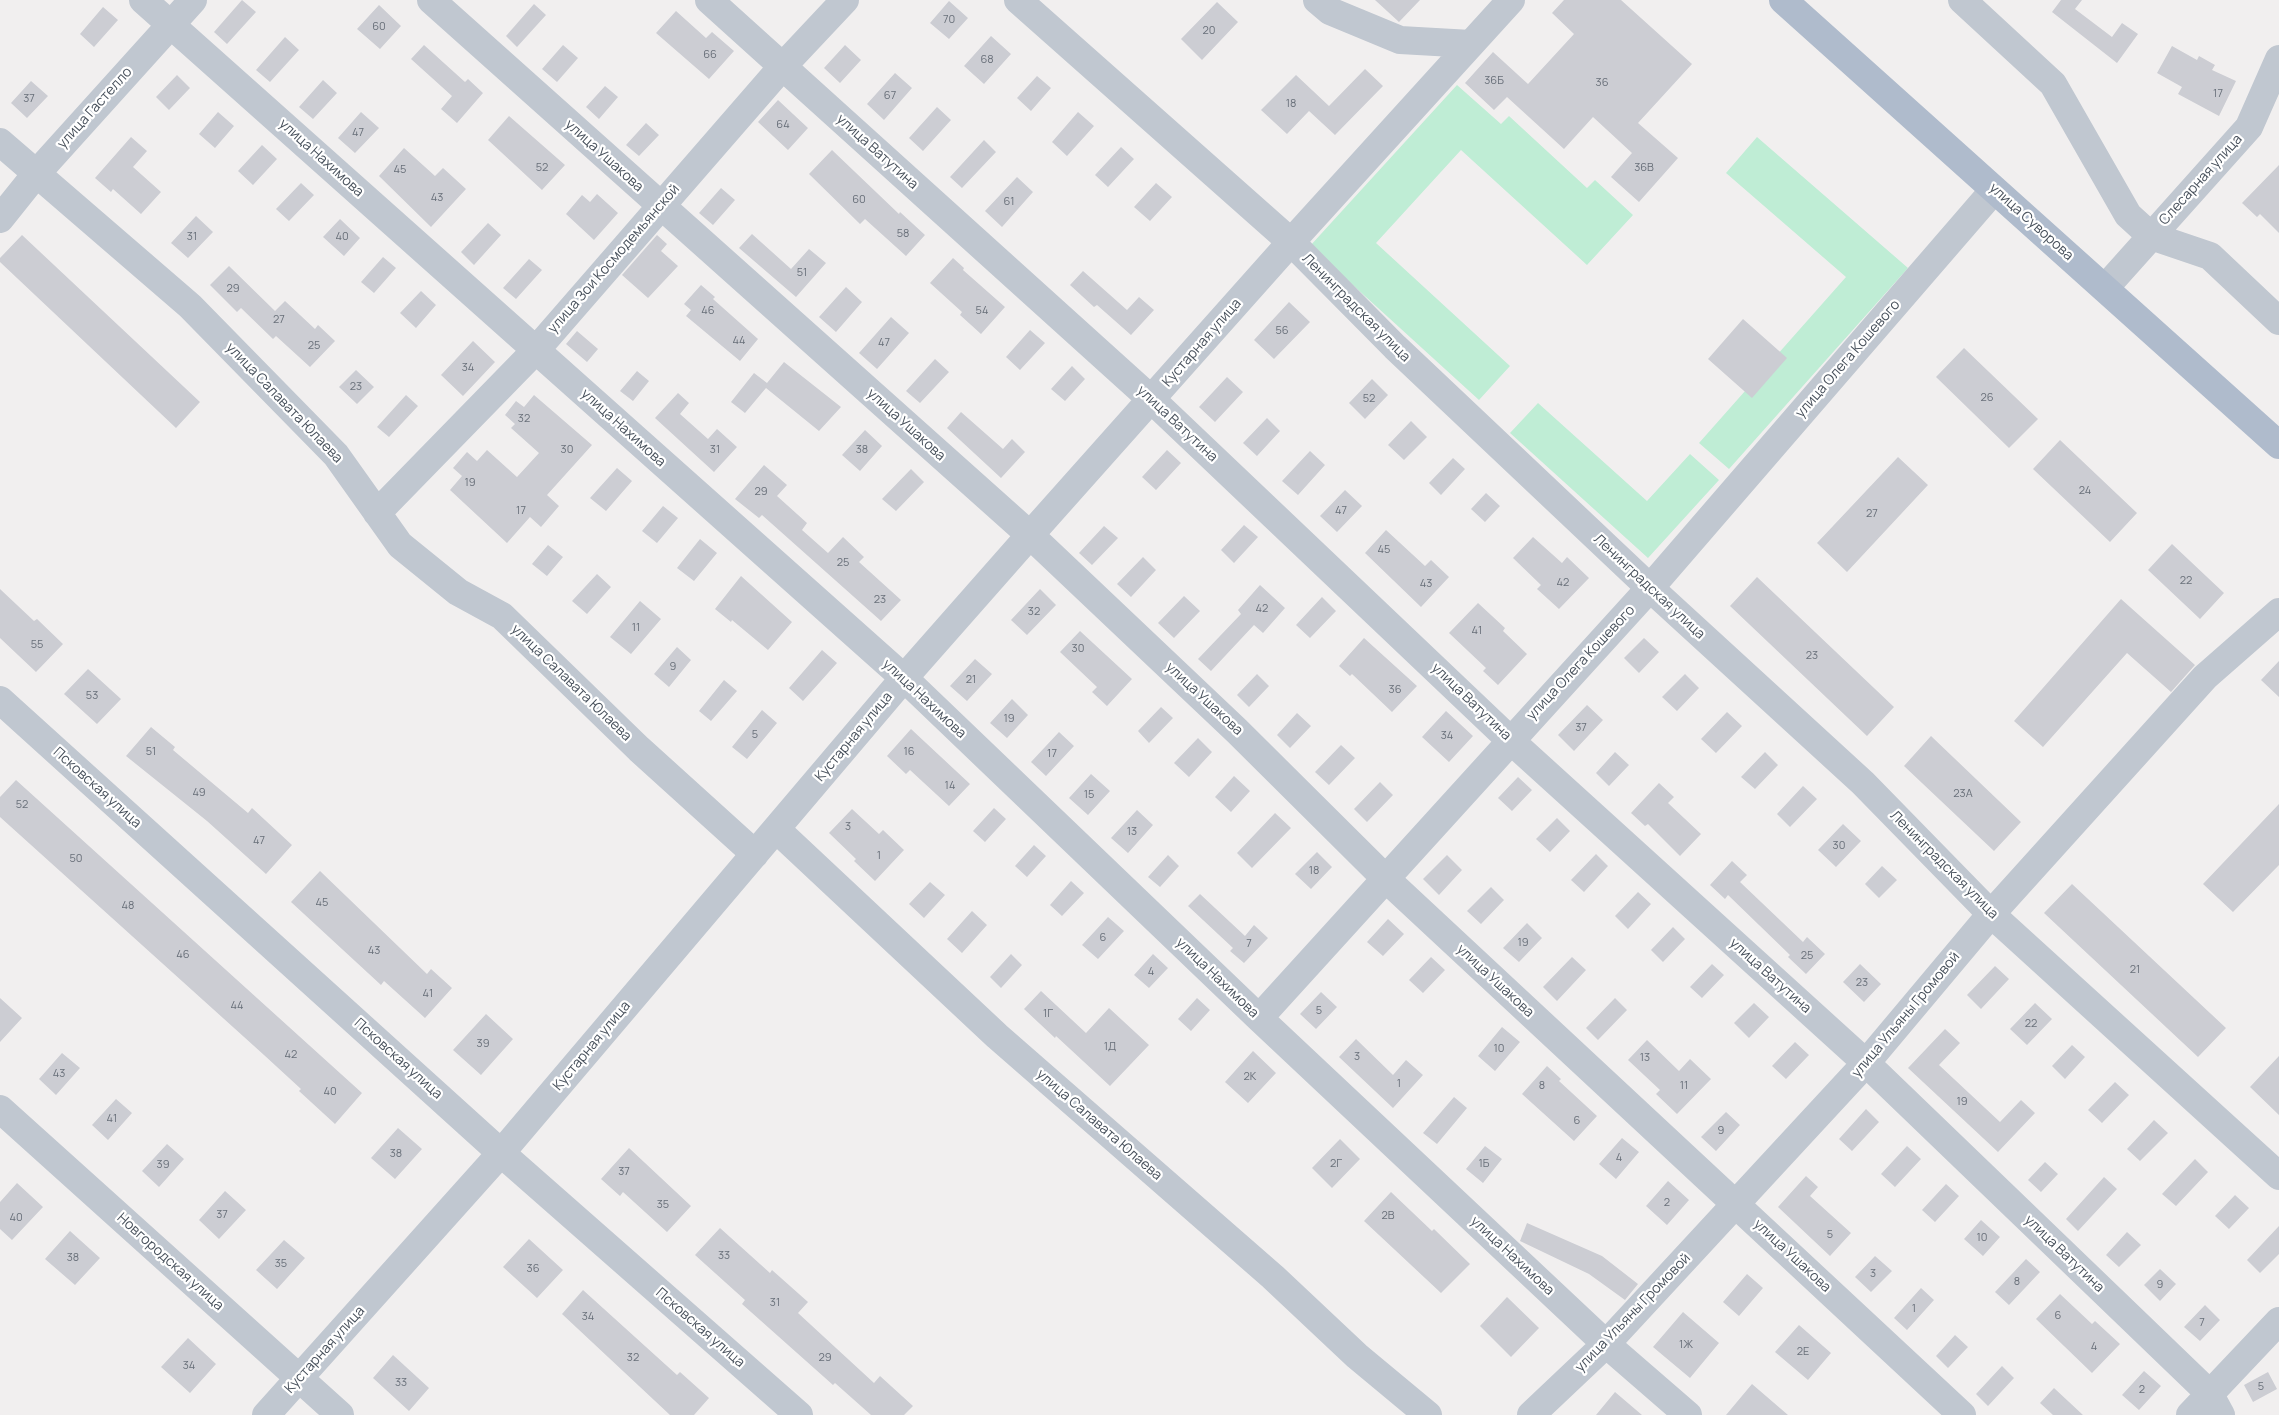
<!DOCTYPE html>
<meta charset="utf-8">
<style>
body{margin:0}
canvas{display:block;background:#f1efef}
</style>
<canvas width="2279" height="1415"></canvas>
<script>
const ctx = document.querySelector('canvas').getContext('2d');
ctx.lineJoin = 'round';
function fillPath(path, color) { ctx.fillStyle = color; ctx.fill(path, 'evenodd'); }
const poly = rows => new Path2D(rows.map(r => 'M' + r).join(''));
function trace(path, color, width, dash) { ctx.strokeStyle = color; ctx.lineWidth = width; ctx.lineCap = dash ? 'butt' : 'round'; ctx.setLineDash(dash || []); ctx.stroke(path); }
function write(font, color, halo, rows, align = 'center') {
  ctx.font = font + ' Manrope,sans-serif'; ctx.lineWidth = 4.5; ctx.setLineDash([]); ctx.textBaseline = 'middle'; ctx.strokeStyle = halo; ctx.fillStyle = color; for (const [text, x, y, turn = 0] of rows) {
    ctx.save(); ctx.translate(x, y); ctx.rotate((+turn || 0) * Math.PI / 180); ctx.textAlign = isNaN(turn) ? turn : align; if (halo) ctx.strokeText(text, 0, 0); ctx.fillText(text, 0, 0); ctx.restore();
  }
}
const green = poly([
 [1457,85,1501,124,1509,116,1587,188,1595,180,1633,215,1587,265,1461,150,1376,243,1510,366,1479,400,1310,246],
 [1757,137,1908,268,1729,469,1699,443,1846,277,1726,173],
 [1538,403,1647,501,1690,454,1719,480,1648,558,1510,433]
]);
const building = poly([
 [242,0,256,12,227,44,214,32],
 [1375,0,1420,0,1399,22],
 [1564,0,1621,0,1692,64,1638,123,1678,158,1639,202,1611,177,1632,153,1593,117,1564,149,1507,97,1494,110,1465,83,1493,52,1528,84,1574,34,1552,13],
 [2061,0,2082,0,2075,9,2112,37,2122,23,2138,34,2117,63,2052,12],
 [949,1,968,18,949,39,930,23],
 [1217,2,1238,22,1202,60,1181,39],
 [534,4,546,15,517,47,506,36],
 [379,5,401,26,380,49,357,29],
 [103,7,118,20,94,47,80,34],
 [676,11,706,38,712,32,734,51,709,79,656,33],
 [991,36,1011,54,984,84,964,66],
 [285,37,299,50,270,82,256,70],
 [424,45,465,82,468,79,483,93,457,123,441,109,452,96,411,59],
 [563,45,578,58,557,82,542,69],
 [845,45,861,60,840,83,824,68],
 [2172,46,2197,60,2199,56,2215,65,2212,70,2236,81,2219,116,2178,94,2182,87,2157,73],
 [1365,69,1383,86,1335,135,1309,111,1287,134,1261,110,1296,75,1329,106],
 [895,73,912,88,884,120,867,104],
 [177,75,190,88,169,110,156,97],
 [1037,76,1051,88,1031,111,1017,98],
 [323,80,337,93,313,119,299,107],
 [31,81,48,96,27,118,11,103],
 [605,86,618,97,599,119,586,107],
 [778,100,808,128,788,150,758,122],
 [937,107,951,120,923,151,909,138],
 [218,112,234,126,215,148,199,134],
 [361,112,379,128,355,153,338,138],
 [1078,112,1094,126,1067,156,1052,142],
 [509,116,565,165,542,190,488,140],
 [646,123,659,135,639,156,626,145],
 [131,137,147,151,133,167,161,192,141,214,113,189,111,192,95,178],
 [984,140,996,152,962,188,950,177],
 [262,145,277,159,253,185,238,171],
 [1121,147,1134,159,1108,187,1095,175],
 [404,148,435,176,443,168,466,189,431,227,379,176],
 [832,150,899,214,900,212,925,235,906,256,865,219,860,224,809,174],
 [2279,165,2279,233,2260,214,2257,217,2242,203],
 [1017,177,1033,192,1002,227,985,211],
 [301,183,314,195,289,221,276,209],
 [1156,183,1172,197,1150,221,1134,207],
 [721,188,735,200,713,225,699,213],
 [597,194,618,213,594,240,566,214,582,195,590,202],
 [196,216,213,232,188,258,171,243],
 [340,219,360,238,344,256,323,237],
 [488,223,501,235,474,265,461,252],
 [752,234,791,269,809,249,826,263,796,297,739,248],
 [22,235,200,402,176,428,0,262,0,258],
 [657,235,667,244,661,251,678,266,648,298,622,275],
 [383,257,396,268,374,293,361,282],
 [953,258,964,268,963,270,1005,307,981,334,960,315,962,312,930,283],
 [529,259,542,270,516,299,503,288],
 [229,266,275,311,285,301,315,329,318,325,335,341,310,367,276,336,273,339,241,308,237,312,210,285],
 [1083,271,1127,310,1139,297,1154,310,1131,335,1097,305,1094,307,1070,285],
 [701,285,715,297,713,299,758,339,740,361,686,316,691,310,684,304],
 [846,287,862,302,836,332,819,317],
 [421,291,436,305,416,328,400,313],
 [1289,302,1310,322,1274,359,1254,340],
 [891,317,909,333,877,369,859,353],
 [1743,319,1787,358,1752,398,1708,359],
 [1030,330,1045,343,1020,370,1006,357],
 [577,331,598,349,587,362,566,344],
 [473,341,495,362,463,396,441,375],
 [1964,348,2038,419,2009,448,1936,377],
 [935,359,949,372,920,403,906,391],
 [784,362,841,407,819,431,766,388,745,413,731,402,754,373,767,383],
 [1072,366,1085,379,1065,401,1051,389],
 [356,370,374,387,357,404,339,387],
 [637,371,649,381,633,401,620,391],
 [1227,377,1243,392,1215,422,1199,407],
 [1372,379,1388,395,1365,419,1349,403],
 [678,393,689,403,680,414,708,439,717,429,737,447,714,472,655,418],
 [406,395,418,406,389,437,377,427],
 [534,395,592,445,547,495,559,506,541,527,530,517,507,543,450,490,462,476,453,468,467,452,477,461,487,450,517,477,539,453,511,428,515,424,505,415,516,401,524,407],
 [961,412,1003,449,1012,439,1025,452,1001,478,947,428],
 [1267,418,1280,431,1257,456,1243,443],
 [1411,421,1427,437,1404,460,1388,445],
 [865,430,882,446,860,471,842,455],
 [2060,440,2137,513,2110,542,2033,469],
 [1167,450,1181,463,1156,490,1142,477],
 [1310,451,1325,465,1298,495,1282,481],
 [1898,457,1928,485,1847,572,1817,543],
 [1453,458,1465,469,1441,495,1429,483],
 [764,465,787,485,777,496,807,523,802,530,828,553,843,537,864,557,859,562,901,600,881,621,762,515,759,518,735,499],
 [617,468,632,481,606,511,590,498],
 [911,469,924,482,896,511,882,499],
 [1345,490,1362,506,1337,532,1320,516],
 [1486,493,1500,506,1485,522,1471,509],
 [663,506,678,518,657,543,642,531],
 [1244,525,1258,537,1234,563,1221,550],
 [1104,526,1118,538,1092,565,1079,553],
 [1386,530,1425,566,1431,560,1449,577,1421,607,1365,553],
 [1533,537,1562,563,1567,557,1589,578,1559,609,1537,589,1541,585,1513,558],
 [700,539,717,553,694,581,677,568],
 [2172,544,2224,593,2200,619,2148,570],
 [548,545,563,557,547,576,532,564],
 [1143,557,1156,570,1131,597,1117,584],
 [597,574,611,587,587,614,572,601],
 [741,576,792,622,768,650,732,620,731,622,715,609],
 [1757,577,1894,707,1867,736,1730,606],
 [1260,585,1285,608,1263,633,1254,625,1211,671,1198,659,1241,614,1238,610],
 [0,589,34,621,37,619,63,644,36,672,0,638],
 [1040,589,1056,605,1027,635,1011,620],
 [1184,596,1200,611,1174,638,1158,623],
 [1322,597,1336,611,1310,638,1296,625],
 [2121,599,2195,665,2171,692,2127,653,2043,747,2014,721],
 [640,601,661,619,631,654,610,637],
 [1478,603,1505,628,1503,631,1527,654,1498,685,1483,671,1486,668,1449,633],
 [1080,631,1132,679,1107,706,1092,692,1097,687,1060,652],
 [1364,638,1417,686,1392,712,1352,674,1350,676,1339,666],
 [1644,638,1659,652,1639,673,1624,658],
 [677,647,691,660,669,687,654,674],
 [822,650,837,663,803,701,789,688],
 [975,659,992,674,967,701,950,686],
 [2279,661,2279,697,2261,680],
 [88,669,121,699,97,724,64,694],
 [1257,674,1269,686,1249,707,1237,695],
 [1685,674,1699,688,1677,711,1662,697],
 [724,680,737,691,711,721,699,711],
 [1012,699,1028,715,1007,738,990,723],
 [1587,705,1603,720,1574,751,1558,735],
 [1161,707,1173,718,1149,743,1138,731],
 [762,710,777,723,747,759,732,747],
 [1446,711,1473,736,1449,762,1422,737],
 [1727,712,1742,726,1716,753,1701,739],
 [1297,713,1311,726,1290,748,1277,735],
 [151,727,175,747,173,750,248,813,252,808,292,845,266,874,207,821,126,756],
 [911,729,970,784,949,806,910,770,906,774,887,756],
 [1059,732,1074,746,1046,776,1031,762],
 [1931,736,2021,822,1994,851,1904,766],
 [1198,738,1212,752,1189,777,1174,763],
 [1341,745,1355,758,1329,785,1315,772],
 [1615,752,1629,765,1609,786,1596,773],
 [1765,752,1778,765,1755,789,1741,777],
 [1091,774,1110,791,1088,815,1069,798],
 [1234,776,1250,791,1231,812,1215,797],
 [1518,777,1532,790,1512,811,1498,798],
 [16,780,362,1093,335,1124,299,1091,301,1089,264,1055,0,817,0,797],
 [1380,782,1393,795,1367,822,1354,809],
 [1659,783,1674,797,1668,803,1701,834,1680,856,1648,824,1645,826,1631,813],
 [1803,786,1817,799,1790,827,1777,814],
 [2279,804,2279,865,2233,912,2203,884],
 [994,808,1006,819,985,842,973,831],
 [852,809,879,834,883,830,904,850,875,881,854,861,856,859,829,833],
 [1137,810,1153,825,1128,853,1111,838],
 [1275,813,1291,828,1252,868,1237,853],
 [1557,818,1570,831,1550,852,1536,839],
 [1843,824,1861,841,1836,867,1818,850],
 [1034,845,1046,856,1027,877,1015,866],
 [1317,852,1332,867,1311,889,1295,874],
 [1596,854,1608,866,1584,892,1571,880],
 [1168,855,1179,866,1160,887,1148,877],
 [1447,855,1462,870,1439,895,1423,879],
 [1732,861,1747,875,1740,882,1803,942,1807,937,1825,954,1806,974,1788,957,1790,955,1728,895,1725,899,1710,885],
 [1882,866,1897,880,1879,898,1865,884],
 [320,871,427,974,431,969,452,988,425,1018,384,981,381,985,291,902],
 [1071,881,1084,893,1062,916,1050,905],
 [930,882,945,895,924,918,909,904],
 [2072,884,2226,1028,2198,1057,2044,913],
 [1491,887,1504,900,1481,924,1467,911],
 [1638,892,1651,904,1628,929,1615,916],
 [1200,894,1245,936,1254,925,1268,938,1244,963,1230,951,1233,948,1188,906],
 [972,911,987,925,962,953,947,939],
 [1108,917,1124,931,1098,959,1082,945],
 [1388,919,1404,934,1383,956,1367,942],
 [1527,923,1542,938,1519,962,1503,948],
 [1673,927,1685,939,1663,962,1651,950],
 [1011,954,1022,965,1001,988,990,977],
 [1153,954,1168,968,1149,988,1134,975],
 [1431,957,1445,970,1423,993,1409,980],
 [1572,957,1586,970,1557,1001,1543,987],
 [1712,964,1724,975,1702,998,1690,987],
 [1860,964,1881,984,1864,1002,1843,982],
 [1995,966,2009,979,1981,1009,1967,995],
 [1041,991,1086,1033,1109,1008,1149,1045,1110,1086,1056,1036,1055,1038,1024,1009],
 [1321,992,1337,1007,1316,1029,1300,1014],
 [0,998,22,1018,0,1042],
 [1197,998,1210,1010,1191,1031,1178,1019],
 [1615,998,1627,1010,1598,1040,1586,1028],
 [1754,1003,1769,1017,1749,1038,1734,1023],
 [2035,1003,2052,1019,2027,1045,2010,1029],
 [486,1014,513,1039,481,1075,453,1050],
 [1502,1027,1520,1042,1495,1071,1478,1056],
 [1945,1029,1960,1043,1939,1065,2000,1122,2021,1100,2035,1113,1998,1152,1908,1068],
 [1356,1039,1393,1075,1406,1060,1423,1075,1393,1108,1339,1057],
 [1647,1040,1679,1071,1690,1059,1711,1079,1677,1114,1656,1094,1660,1090,1628,1060],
 [1795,1042,1809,1055,1786,1079,1772,1066],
 [2072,1045,2085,1057,2065,1079,2052,1066],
 [1253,1051,1276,1073,1248,1103,1225,1082],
 [62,1053,80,1068,56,1095,39,1079],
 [2279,1056,2279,1115,2250,1087],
 [1547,1066,1561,1079,1559,1081,1597,1116,1574,1141,1522,1094],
 [2115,1082,2129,1095,2102,1123,2088,1110],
 [1454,1097,1467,1108,1437,1144,1423,1133],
 [116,1099,132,1113,108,1140,92,1125],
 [1866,1109,1879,1122,1852,1151,1839,1139],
 [1726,1112,1740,1125,1716,1151,1701,1137],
 [2154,1120,2168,1133,2140,1161,2127,1149],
 [398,1128,422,1149,395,1179,371,1158],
 [1622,1138,1639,1152,1616,1179,1599,1164],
 [1340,1139,1360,1159,1332,1188,1312,1168],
 [167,1144,184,1159,159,1187,142,1171],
 [1485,1146,1502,1159,1483,1183,1466,1169],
 [1907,1146,1921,1159,1895,1187,1881,1174],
 [629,1148,691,1206,667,1232,623,1192,620,1196,601,1179],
 [2195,1159,2208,1172,2176,1206,2162,1194],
 [2045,1162,2058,1174,2041,1192,2028,1180],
 [1806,1176,1818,1187,1810,1196,1851,1233,1830,1256,1778,1207],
 [2104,1177,2117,1189,2078,1231,2066,1219],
 [1668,1181,1689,1200,1667,1225,1646,1206],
 [17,1183,43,1207,12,1240,0,1229,0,1202],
 [1946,1184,1959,1196,1935,1222,1922,1210],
 [225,1191,246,1210,219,1239,199,1220],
 [1391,1192,1432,1231,1434,1229,1470,1264,1441,1293,1364,1221],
 [2235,1195,2249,1208,2229,1229,2215,1216],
 [1981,1220,2000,1237,1983,1256,1964,1239],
 [1527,1223,1602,1256,1638,1284,1625,1300,1589,1274,1520,1241],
 [2279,1226,2279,1254,2260,1273,2247,1260],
 [720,1228,770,1273,772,1270,808,1302,798,1313,874,1383,880,1376,913,1406,904,1415,871,1415,835,1383,833,1385,742,1304,745,1300,695,1255],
 [70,1231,100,1258,75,1285,45,1259],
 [2127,1232,2141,1245,2119,1267,2106,1255],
 [529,1239,563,1270,537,1298,503,1267],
 [284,1240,305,1258,277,1289,256,1270],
 [1875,1256,1892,1271,1871,1292,1855,1277],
 [2026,1259,2040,1272,2009,1305,1995,1292],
 [2160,1269,2176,1284,2160,1301,2144,1285],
 [1747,1274,1763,1288,1739,1316,1723,1302],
 [1921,1288,1934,1300,1907,1330,1894,1318],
 [583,1290,677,1375,680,1372,709,1398,694,1415,670,1415,562,1314],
 [2060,1294,2092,1324,2095,1321,2120,1344,2092,1373,2036,1319],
 [1507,1297,1539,1328,1511,1357,1480,1326],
 [2205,1305,2220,1320,2200,1341,2184,1327],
 [1683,1312,1719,1343,1690,1378,1653,1347],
 [1799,1325,1831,1353,1808,1380,1775,1352],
 [1955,1335,1968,1347,1948,1368,1936,1356],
 [188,1338,216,1364,190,1393,161,1367],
 [393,1355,429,1388,409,1411,373,1378],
 [2002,1366,2014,1378,1988,1406,1976,1394],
 [2144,1371,2161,1386,2139,1410,2122,1395],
 [2268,1372,2277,1389,2253,1402,2244,1385],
 [1752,1384,1788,1415,1726,1415],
 [2054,1388,2083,1415,2053,1415,2040,1403],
 [1615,1392,1642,1415,1596,1415]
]);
const minor = poly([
 [143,0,904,678,1259,1018,1606,1344,1688,1415],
 [431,0,1030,535,1237,731,1385,878,1962,1415],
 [709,0,1152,400,1510,740,1866,1063,2209,1393,2221,1415],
 [1018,0,1291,242,1395,347,1650,588,1863,783,1991,914,2279,1176],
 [1317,0,1330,11,1400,40,1471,44],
 [1962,0,2053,84,2128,215,2151,236,2210,256,2279,321],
 [0,142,190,306,336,455,400,545,458,592,502,616,639,749,755,854],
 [0,219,36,174,193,0],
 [2105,288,2249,127,2279,59],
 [377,513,536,350,782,67,845,0],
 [0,700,501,1153,799,1415],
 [776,829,997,1036,1273,1277,1357,1356,1428,1415],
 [1259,1018,1650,588,1994,190],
 [0,1109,340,1415],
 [266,1415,501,1153,904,678,1030,535,1291,242,1511,0],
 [1531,1415,1606,1344,1866,1063,1991,914,2205,677,2279,612],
 [2190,1415,2279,1321]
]);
const major = poly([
 [1783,0,2279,445]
]);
const numberNames = [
 ["70",949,20],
 ["60",379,27],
 ["20",1209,31],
 ["66",710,55],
 ["68",987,60],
 ["36Б",1494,81],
 ["36",1602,83],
 ["17",2218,94],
 ["67",890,96],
 ["37",29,99],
 ["18",1291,104],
 ["64",783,125],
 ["47",358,133],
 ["52",542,168],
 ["36В",1644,168],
 ["45",400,170],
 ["43",437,198],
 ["60",859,200],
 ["61",1009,202],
 ["58",903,234],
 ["31",192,237],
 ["40",342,237],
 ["51",802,273],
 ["29",233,289],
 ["46",708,311],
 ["54",982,311],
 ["27",279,320],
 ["56",1282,331],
 ["44",739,341],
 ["47",884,343],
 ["25",314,346],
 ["34",468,368],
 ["23",356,387],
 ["26",1987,398],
 ["52",1369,399],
 ["32",524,419],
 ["30",567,450],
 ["31",715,450],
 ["38",862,450],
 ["19",470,483],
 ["24",2085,491],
 ["29",761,492],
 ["17",521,511],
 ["47",1341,511],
 ["27",1872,514],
 ["45",1384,550],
 ["25",843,563],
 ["22",2186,581],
 ["42",1563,583],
 ["43",1426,584],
 ["23",880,600],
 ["42",1262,609],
 ["32",1034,612],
 ["11",636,628],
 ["41",1477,631],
 ["55",37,645],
 ["30",1078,649],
 ["23",1812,656],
 ["9",673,667],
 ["21",971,680],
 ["36",1395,690],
 ["53",92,696],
 ["19",1009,719],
 ["37",1581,728],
 ["5",755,735],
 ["34",1447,736],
 ["51",151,752],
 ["16",909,752],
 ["17",1052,754],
 ["14",950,786],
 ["49",199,793],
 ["23А",1963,794],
 ["15",1089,795],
 ["52",22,805],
 ["3",848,827],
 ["13",1132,832],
 ["47",259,841],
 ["30",1839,846],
 ["1",879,856],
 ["50",76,859],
 ["18",1314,871],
 ["45",322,903],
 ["48",128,906],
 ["6",1103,938],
 ["19",1523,943],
 ["7",1249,944],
 ["43",374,951],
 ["46",183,955],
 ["25",1807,956],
 ["21",2135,970],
 ["4",1151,972],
 ["23",1862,983],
 ["41",428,994],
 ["44",237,1006],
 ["5",1319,1011],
 ["1Г",1048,1014],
 ["22",2031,1024],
 ["39",483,1044],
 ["1Д",1110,1047],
 ["10",1499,1049],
 ["42",291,1055],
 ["3",1357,1057],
 ["13",1645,1058],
 ["43",59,1074],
 ["2К",1250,1077],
 ["1",1399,1084],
 ["8",1542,1086],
 ["11",1684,1086],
 ["40",330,1092],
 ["19",1962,1102],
 ["41",112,1119],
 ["6",1577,1121],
 ["9",1721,1131],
 ["38",396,1154],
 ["4",1619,1158],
 ["2Г",1336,1164],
 ["1Б",1484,1164],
 ["39",163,1165],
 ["37",624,1172],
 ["2",1667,1203],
 ["35",663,1205],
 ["37",222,1215],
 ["2В",1388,1216],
 ["40",16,1218],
 ["5",1830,1235],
 ["10",1982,1238],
 ["33",724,1256],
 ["38",73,1258],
 ["35",281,1264],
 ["36",533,1269],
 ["3",1873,1274],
 ["8",2017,1282],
 ["9",2160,1285],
 ["31",775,1303],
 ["1",1914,1309],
 ["6",2058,1316],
 ["34",588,1317],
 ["7",2202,1323],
 ["1Ж",1686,1345],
 ["4",2094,1347],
 ["2Е",1803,1352],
 ["32",633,1358],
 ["29",825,1358],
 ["34",189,1366],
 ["33",401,1383],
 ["5",2261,1387],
 ["2",2142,1390]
];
const streetNames = [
 ["улица Гастелло",95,108,-48],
 ["улица Ватутина",877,152,42],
 ["улица Ушакова",604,156,42],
 ["улица Нахимова",321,158,42],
 ["Слесарная улица",2201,180,-48],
 ["улица Суворова",2031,222,42],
 ["улица Зои Космодемьянской",614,259,-49],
 ["Ленинградская улица",1356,308,45],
 ["Кустарная улица",1202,343,-49],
 ["улица Олега Кошевого",1848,359,-49],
 ["улица Салавата Юлаева",284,403,46],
 ["улица Ватутина",1177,424,43],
 ["улица Ушакова",906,425,42],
 ["улица Нахимова",623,428,42],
 ["Ленинградская улица",1649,587,43],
 ["улица Олега Кошевого",1581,663,-47],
 ["улица Салавата Юлаева",571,683,44],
 ["улица Нахимова",924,699,43],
 ["улица Ушакова",1204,699,43],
 ["улица Ватутина",1471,702,44],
 ["Кустарная улица",854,737,-50],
 ["Псковская улица",97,788,42],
 ["Ленинградская улица",1944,865,45],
 ["улица Ватутина",1770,976,42],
 ["улица Нахимова",1217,978,44],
 ["улица Ушакова",1495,981,43],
 ["улица Ульяны Громовой",1906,1015,-50],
 ["Кустарная улица",592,1046,-50],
 ["Псковская улица",398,1059,42],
 ["улица Салавата Юлаева",1099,1125,41],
 ["улица Ватутина",2064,1254,44],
 ["улица Нахимова",1512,1256,43],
 ["улица Ушакова",1792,1256,43],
 ["Новгородская улица",170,1262,42],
 ["улица Ульяны Громовой",1633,1313,-46],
 ["Псковская улица",700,1328,41],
 ["Кустарная улица",325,1350,-48]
];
fillPath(green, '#bfedd5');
fillPath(building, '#cccdd3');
trace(minor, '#c0c7d0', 28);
trace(major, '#afbbcc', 28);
write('11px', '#686f79', null, numberNames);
write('14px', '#47505b', '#fff', streetNames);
</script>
